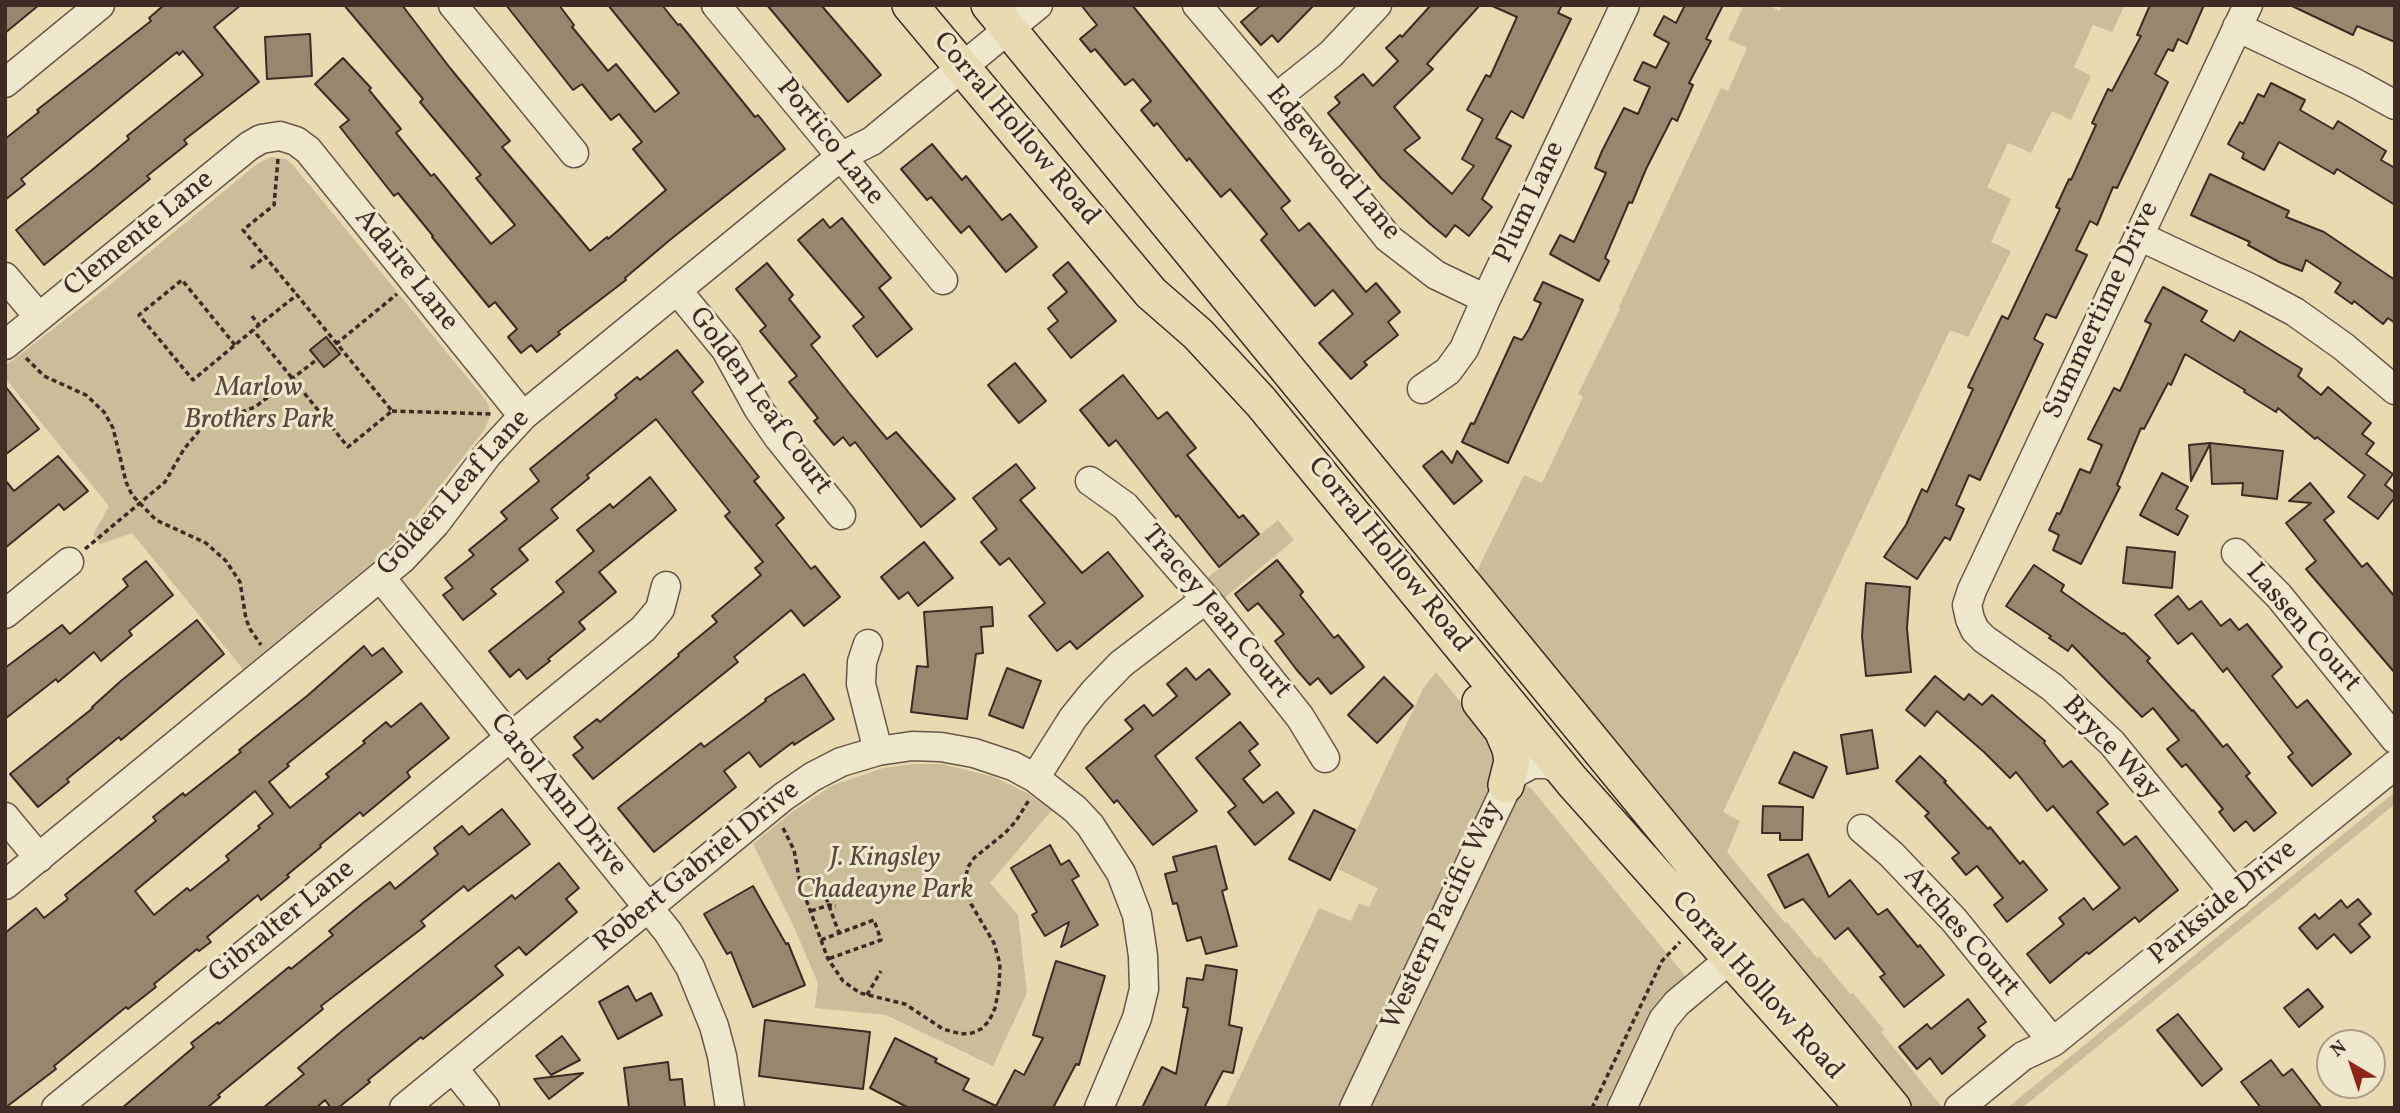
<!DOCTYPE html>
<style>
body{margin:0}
#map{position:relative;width:2400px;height:1113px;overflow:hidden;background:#e8dbb2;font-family:Vollkorn,serif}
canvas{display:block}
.frame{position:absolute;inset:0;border:7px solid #3e2b24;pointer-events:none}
.north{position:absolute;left:2316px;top:1029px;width:70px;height:70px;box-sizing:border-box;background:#f0e8cd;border:2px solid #a99c89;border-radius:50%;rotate:321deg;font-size:19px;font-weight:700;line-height:28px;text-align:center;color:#3e2b24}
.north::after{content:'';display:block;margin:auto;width:24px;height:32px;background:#8f2418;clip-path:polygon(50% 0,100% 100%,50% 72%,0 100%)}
</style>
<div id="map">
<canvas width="2400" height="1113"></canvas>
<div class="frame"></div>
<div class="north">N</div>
</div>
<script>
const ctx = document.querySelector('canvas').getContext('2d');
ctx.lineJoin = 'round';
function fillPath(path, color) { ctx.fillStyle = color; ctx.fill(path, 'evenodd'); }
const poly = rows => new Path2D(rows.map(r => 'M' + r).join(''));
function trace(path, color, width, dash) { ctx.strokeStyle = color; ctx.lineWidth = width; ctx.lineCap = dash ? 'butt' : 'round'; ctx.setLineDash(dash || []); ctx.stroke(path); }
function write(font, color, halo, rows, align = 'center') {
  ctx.font = font + ' Vollkorn,serif'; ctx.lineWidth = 6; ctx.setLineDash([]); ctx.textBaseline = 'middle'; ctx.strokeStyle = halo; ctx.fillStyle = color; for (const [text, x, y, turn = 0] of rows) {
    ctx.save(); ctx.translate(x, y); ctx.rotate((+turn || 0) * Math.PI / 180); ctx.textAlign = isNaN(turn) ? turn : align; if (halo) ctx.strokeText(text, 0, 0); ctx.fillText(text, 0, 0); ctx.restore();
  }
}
const green = poly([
 [1744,5,1768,5,1779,11,1783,5,2125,5,2112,32,2093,25,2074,67,2091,76,2071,120,2052,111,2031,153,2008,143,1987,187,2011,199,1991,242,2011,251,1968,337,1950,330,1723,812,1740,821,1727,852,1785,923,1787,922,1817,958,1820,957,1850,994,1853,993,1884,1030,1881,1032,1942,1107,1940,1108,1910,1108,1906,1104,1474,577,1524,475,1542,483,1583,397,1578,394,1620,309,1619,307,1721,88,1728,91,1747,48,1728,39],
 [271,157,286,159,293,165,485,399,489,406,490,416,485,429,404,532,374,561,243,669,132,533,100,544,93,535,109,506,5,378,5,366,101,292,257,164],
 [1278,520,1294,540,1217,604,1201,583],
 [1436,672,1499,749,1496,778,1340,1108,1225,1108,1319,908,1351,921,1359,903,1369,907,1378,888,1338,869,1423,689],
 [913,764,942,764,994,777,1027,793,1052,810,990,883,1018,915,1027,993,993,1066,886,1015,815,1008,818,983,792,923,753,844,792,812,833,785,883,768],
 [1522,784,1531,788,1687,978,1620,1080,1607,1108,1359,1108],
 [2395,792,2395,804,2022,1108,2007,1108]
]);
const building = poly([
 [5,5,39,5,5,33,5,5],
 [164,5,241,5,214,27,259,82,184,140,187,144,147,176,150,179,44,265,16,230,92,170,129,139,127,136,203,75,183,51,179,55,177,52,21,179,25,184,5,200,5,139,39,112,37,110,151,21,149,18,164,5],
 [344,5,402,5,450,68,510,141,502,147,590,251,607,237,608,239,666,190,633,149,642,142,619,114,611,120,582,84,573,90,506,5,559,5,574,25,572,27,608,71,616,64,655,112,679,93,608,5,662,5,678,25,680,24,755,117,758,115,785,149,671,239,625,278,626,280,558,332,560,334,537,352,531,345,521,353,508,337,517,329,495,302,489,307,432,237,433,236,398,193,394,196,340,127,349,120,315,84,343,58,371,88,369,90,401,129,396,133,431,176,434,174,491,244,515,225,476,178,481,175,420,102,423,99,344,5],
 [767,5,821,5,881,75,848,102,767,5],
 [1081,5,1132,5,1290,201,1281,208,1299,231,1309,223,1366,292,1376,283,1400,312,1388,322,1398,335,1364,362,1367,365,1351,379,1319,343,1353,314,1333,290,1315,306,1261,240,1267,234,1230,189,1221,197,1189,158,1187,161,1157,123,1154,126,1141,110,1151,101,1133,79,1125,85,1095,49,1091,52,1080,39,1097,25,1081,5],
 [1261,5,1314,5,1278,42,1272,35,1261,45,1241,22,1261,5],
 [1431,5,1480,5,1427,64,1433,69,1394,107,1420,138,1404,150,1452,194,1474,166,1462,159,1483,119,1467,110,1486,75,1490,77,1517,17,1490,5,1562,5,1558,13,1571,19,1523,118,1511,111,1496,138,1511,146,1482,199,1492,207,1469,236,1455,225,1446,237,1429,223,1381,178,1328,113,1340,103,1335,97,1363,74,1373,86,1398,61,1386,48,1400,35,1402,37,1431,5],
 [1685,5,1723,5,1706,39,1711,41,1689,83,1693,85,1677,121,1672,118,1646,169,1632,203,1629,202,1605,258,1609,261,1599,281,1550,254,1560,235,1574,242,1606,173,1595,168,1602,151,1624,108,1638,114,1650,87,1634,80,1643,62,1656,68,1669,43,1654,35,1664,16,1676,23,1685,5],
 [2150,5,2204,5,2187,44,2178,39,2173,51,2168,49,2155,74,2168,82,2117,188,2113,187,2097,225,2090,221,2076,250,2087,255,2056,318,2046,314,2034,339,2043,344,1980,480,1969,475,1956,505,1964,509,1950,540,1945,537,1917,579,1884,557,1906,525,1922,489,1927,492,1973,389,1968,387,2002,316,2008,319,2060,209,2056,207,2069,179,2071,180,2096,125,2092,123,2108,89,2112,91,2141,36,2137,35,2150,5],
 [2290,5,2395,5,2395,42,2357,26,2353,35,2290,5],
 [310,34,312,76,267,79,265,37,310,34],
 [2271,83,2305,100,2300,110,2333,129,2338,121,2386,151,2381,160,2395,168,2395,205,2337,169,2334,174,2279,142,2264,170,2242,158,2244,153,2228,144,2240,122,2243,124,2258,94,2264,97,2271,83],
 [932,144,962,180,966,176,1002,220,1010,214,1037,247,1006,272,969,226,961,233,931,197,927,200,901,169,932,144],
 [2210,174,2289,211,2286,217,2324,232,2395,280,2395,323,2388,318,2383,324,2354,301,2352,304,2335,292,2341,283,2306,260,2302,271,2279,262,2248,245,2250,242,2191,215,2210,174],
 [842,218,891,278,879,288,912,329,877,357,853,326,864,317,798,240,823,219,830,228,842,218],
 [1068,262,1116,321,1071,358,1048,329,1058,321,1048,308,1067,292,1053,275,1068,262],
 [767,263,793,295,789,299,820,337,811,345,849,393,887,439,896,432,955,499,921,527,855,442,850,446,843,437,834,445,814,421,818,418,789,382,797,376,760,331,766,326,736,289,767,263],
 [1543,282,1583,300,1508,463,1462,442,1471,423,1474,424,1514,337,1522,340,1529,329,1541,303,1534,300,1543,282],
 [2163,287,2207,311,2201,321,2234,341,2240,331,2302,369,2298,376,2321,395,2328,387,2371,423,2362,434,2374,443,2366,454,2393,474,2385,485,2395,493,2395,497,2378,519,2348,497,2365,475,2317,437,2315,439,2278,408,2276,412,2244,392,2245,390,2185,354,2171,385,2168,383,2144,429,2141,428,2117,485,2120,487,2081,564,2053,550,2059,535,2049,530,2057,513,2060,514,2080,469,2090,473,2102,445,2088,439,2114,388,2120,391,2151,324,2145,321,2163,287],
 [326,337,340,354,324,367,310,350,326,337],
 [677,350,703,382,692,392,759,477,754,481,784,518,776,525,811,569,815,566,840,597,804,626,791,610,734,657,738,662,593,779,573,755,583,748,574,737,597,719,600,722,679,656,678,654,717,622,712,616,761,575,755,568,763,562,725,516,730,512,656,419,587,475,589,478,551,509,558,518,519,549,528,560,491,589,496,594,463,620,443,595,453,588,445,578,474,555,469,550,507,519,501,512,539,481,530,469,617,398,615,395,637,377,640,380,677,350],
 [1015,363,1046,401,1019,423,988,385,1015,363],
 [1123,375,1158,419,1167,412,1196,448,1187,455,1239,518,1243,515,1259,534,1219,567,1178,515,1176,517,1116,440,1109,446,1080,410,1123,375],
 [5,386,39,429,5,455,5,386],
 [2210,443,2283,451,2277,499,2242,495,2243,483,2212,484,2210,444,2191,481,2189,445,2210,443],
 [1442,451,1452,463,1457,451,1482,481,1454,504,1423,466,1442,451],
 [58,456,88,491,64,510,59,504,5,548,5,480,14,491,58,456],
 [1016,464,1035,488,1020,500,1082,573,1108,552,1143,596,1077,649,1070,641,1057,651,1029,616,1045,603,1009,558,1000,565,981,542,997,529,973,498,1016,464],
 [2162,473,2188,487,2176,509,2188,516,2178,535,2140,515,2162,473],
 [650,477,676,510,599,572,616,592,579,622,585,629,548,659,550,661,527,679,519,669,510,677,489,651,564,592,556,582,594,551,577,530,610,504,613,508,650,477],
 [2310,483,2334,512,2324,520,2362,567,2367,563,2395,597,2395,673,2306,569,2316,561,2286,523,2311,503,2289,501,2310,483],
 [924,542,953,578,918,606,908,592,899,599,881,577,924,542],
 [2127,547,2175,552,2172,588,2123,583,2127,547],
 [1277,560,1303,592,1300,595,1334,638,1338,635,1364,667,1331,694,1318,678,1310,685,1296,669,1275,641,1284,634,1258,603,1248,611,1235,594,1277,560],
 [146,561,173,595,129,631,132,635,101,661,94,652,58,682,56,679,5,719,5,668,62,625,70,634,128,586,123,579,146,561],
 [2034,565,2064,585,2061,591,2122,634,2124,633,2150,658,2147,661,2192,711,2193,710,2223,747,2227,744,2250,773,2246,776,2276,813,2254,831,2246,821,2234,831,2219,812,2223,809,2186,764,2182,767,2167,749,2179,740,2153,708,2142,717,2072,645,2068,651,2049,638,2051,636,2006,606,2034,565],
 [1866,583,1910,587,1907,628,1911,672,1866,676,1862,636,1866,583],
 [2178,596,2189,610,2201,601,2221,626,2230,619,2239,630,2247,624,2282,667,2272,676,2297,708,2307,700,2351,754,2312,786,2288,757,2293,753,2227,668,2223,672,2192,633,2178,644,2155,615,2178,596],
 [992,607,993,626,981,627,983,653,976,654,967,719,911,712,917,666,928,667,924,612,992,607],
 [197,620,224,654,121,740,119,737,67,779,69,782,38,807,10,774,93,708,92,707,122,680,197,620],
 [364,646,372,656,383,648,402,672,287,764,289,766,269,782,290,808,329,777,326,774,365,743,363,741,386,722,391,727,421,703,449,738,407,772,410,777,363,816,360,812,320,845,321,847,287,875,289,877,261,900,258,895,207,937,211,942,199,951,197,949,154,984,156,987,128,1009,126,1007,54,1066,56,1069,5,1108,5,933,36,908,44,918,68,899,65,895,156,821,153,817,183,793,185,796,241,752,239,750,307,696,364,646],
 [255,791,273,814,258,826,260,828,226,856,229,860,190,891,187,888,154,915,135,891,255,791],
 [1007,668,1041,681,1023,728,989,715,1007,668],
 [1186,668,1196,680,1209,669,1230,694,1155,756,1197,811,1153,845,1117,800,1114,803,1086,768,1133,729,1125,720,1144,705,1153,716,1177,696,1167,684,1186,668],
 [804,674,834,719,794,745,793,742,760,767,749,752,724,771,736,787,654,852,618,808,701,743,704,747,766,701,765,699,804,674],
 [1935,676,1964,700,1969,694,1982,705,1992,695,2045,741,2044,743,2063,767,2071,761,2108,804,2097,812,2124,845,2136,836,2178,890,2139,922,2135,917,2089,954,2087,952,2050,983,2027,954,2064,924,2059,918,2084,898,2093,910,2120,888,2053,806,2047,811,2016,772,2010,778,1984,752,1937,711,1925,726,1906,710,1935,676],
 [1384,677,1413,706,1377,743,1348,715,1384,677],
 [1240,722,1258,744,1249,751,1260,765,1243,779,1263,803,1277,792,1294,813,1255,845,1228,812,1236,806,1196,758,1240,722],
 [1872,730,1878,768,1847,774,1841,735,1872,730],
 [1794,752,1827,767,1813,798,1779,783,1794,752],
 [1920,756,1946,781,1944,782,1988,829,1990,827,2020,864,2023,861,2047,890,2007,922,1994,905,2003,898,1977,866,1966,875,1952,858,1959,853,1925,816,1929,813,1896,781,1920,756],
 [1763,806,1803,807,1802,840,1780,840,1780,833,1762,833,1763,806],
 [502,809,530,844,468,891,464,886,421,921,425,926,321,1006,323,1009,218,1095,220,1097,207,1108,122,1108,194,1047,191,1043,218,1022,219,1024,289,967,291,969,333,935,329,931,363,903,390,882,395,889,438,854,434,848,462,826,469,835,502,809],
 [1314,810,1355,830,1330,880,1289,859,1314,810],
 [1050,845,1061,865,1069,860,1079,876,1072,880,1098,925,1061,947,1069,922,1045,936,1032,915,1037,912,1011,868,1050,845],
 [1216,846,1227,889,1222,891,1237,946,1206,954,1201,937,1187,941,1177,903,1173,904,1165,874,1177,871,1173,857,1216,846],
 [1808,854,1829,897,1850,880,1878,915,1887,909,1918,947,1920,945,1944,975,1904,1007,1880,977,1885,974,1848,928,1835,939,1803,899,1785,908,1768,875,1808,854],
 [559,863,579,888,566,899,577,912,526,955,519,947,495,966,503,975,423,1039,421,1037,368,1080,370,1082,338,1108,331,1108,325,1100,316,1108,263,1108,304,1074,298,1068,342,1031,512,895,515,899,559,863],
 [753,886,786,944,788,943,805,985,753,1007,731,952,727,954,704,914,753,886],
 [2358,899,2371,914,2359,924,2370,937,2351,953,2334,934,2317,949,2299,928,2315,914,2319,919,2341,900,2347,908,2358,899],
 [1056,961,1105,976,1079,1065,1076,1064,1053,1108,909,1108,870,1088,895,1038,937,1059,935,1062,969,1079,963,1090,996,1106,1015,1070,1024,1075,1043,1038,1033,1035,1056,961],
 [1206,965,1237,970,1229,1025,1242,1028,1233,1073,1223,1071,1204,1108,1142,1108,1162,1067,1176,1074,1188,1008,1183,1007,1187,978,1203,980,1206,965],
 [628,986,636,1001,651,993,662,1015,618,1039,599,1002,628,986],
 [2308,989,2323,1007,2299,1027,2284,1008,2308,989],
 [1968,999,1986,1022,1978,1028,1985,1036,1942,1074,1930,1058,1917,1069,1899,1047,1927,1024,1931,1029,1968,999],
 [2178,1014,2222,1069,2202,1086,2157,1030,2178,1014],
 [765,1020,870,1032,863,1089,759,1076,765,1020],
 [562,1036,580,1060,551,1075,536,1056,562,1036],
 [2271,1060,2283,1076,2292,1069,2322,1108,2261,1108,2241,1082,2271,1060],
 [668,1062,670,1080,682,1079,685,1107,629,1108,624,1068,668,1062],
 [583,1073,549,1099,534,1079,583,1073]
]);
const path = poly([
 [278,159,274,205,243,230,297,295],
 [251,268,265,257],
 [252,316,259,325],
 [336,344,397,294],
 [235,345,182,280,139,315,193,380,259,325,297,295,392,411,348,447,253,330],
 [26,358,44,376,86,395,104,412,113,428,126,482,132,495,156,520,206,543,226,561,240,582,246,619,250,629,261,645],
 [392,411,491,414],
 [85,549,165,482,184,449,199,431,209,424,255,407,315,361],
 [783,828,794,850,800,883,828,959,843,981,860,993,905,1004,943,1029,961,1034,972,1033,981,1029,989,1021,995,1008,999,988,1000,964,994,943,971,904,966,876,968,867,974,858,1005,833,1016,821,1029,800],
 [800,883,818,876,839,933],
 [811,911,829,905,836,906],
 [821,940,874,920,881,940,828,959],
 [867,995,881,971],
 [1592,1108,1662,961,1680,942]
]);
const minor = poly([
 [453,5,574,153],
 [716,5,943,280],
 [1197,5,1276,98,1388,238,1436,275,1486,299],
 [2237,27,2355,83,2395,105],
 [5,83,100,5],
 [1276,98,1331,54,1377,5],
 [2139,236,2252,289,2295,312,2344,347,2395,390],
 [5,277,39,317],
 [677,290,726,350,758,408,778,437,841,515],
 [5,345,249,146,261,139,280,136,296,141,308,150,523,416],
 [1422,389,1448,371,1464,349,1486,299,1625,5],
 [1090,481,1125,506,1206,599,1300,717,1325,758],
 [2236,553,2279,596,2395,739],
 [381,578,668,932,690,967,714,1026,722,1056,730,1108],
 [5,614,69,562],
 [868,644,862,662,861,684,878,751],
 [1035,778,1073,718,1094,692,1121,664,1206,599],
 [5,817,39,858],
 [1862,829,1891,854,1954,920,2053,1042],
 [5,885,402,559,435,524,488,454,523,416,840,157,872,141,1038,5],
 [2236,895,2112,743,2052,687,1984,639,1975,630,1970,619,1967,605,1972,590,2248,5],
 [453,1068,485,1108],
 [56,1108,643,629,660,609,666,586],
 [404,1108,783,797,812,777,841,762,878,751,912,746,941,747,974,753,1013,766,1035,778,1075,809,1090,825,1121,873,1137,915,1143,956,1144,989,1137,1018,1099,1108],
 [1354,1108,1511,778,1517,772,1532,764,1548,764,1563,771],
 [1622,1108,1663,1020,1677,1003,1730,959],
 [1959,1108,2023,1056,2053,1042,2395,765]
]);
const major = poly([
 [910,5,1151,293,1198,334,1261,402,1572,781,1864,1108],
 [989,5,1893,1108],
 [1480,702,1502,730,1510,749,1512,761,1506,785]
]);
const streetNames = [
 ["Corral Hollow Road",1015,130,50],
 ["Portico Lane",829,143,51],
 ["Edgewood Lane",1332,164,50],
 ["Plum Lane",1531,203,-65],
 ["Clemente Lane",140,235,-39],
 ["Adaire Lane",405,271,51],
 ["Summertime Drive",2103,311,-65],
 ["Golden Leaf Court",759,402,54],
 ["Golden Leaf Lane",455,494,-48],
 ["Corral Hollow Road",1388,556,51],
 ["Tracey Jean Court",1215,613,50],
 ["Lassen Court",2302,629,49],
 ["Bryce Way",2110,749,47],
 ["Carol Ann Drive",557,796,51],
 ["Robert Gabriel Drive",698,868,-39],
 ["Parkside Drive",2224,904,-39],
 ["Western Pacific Way",1444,916,-65],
 ["Gibralter Lane",283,923,-39],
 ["Arches Court",1960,933,49],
 ["Corral Hollow Road",1756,987,48]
];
const parkNames = [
 ["Marlow",259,390],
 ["Brothers Park",259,422],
 ["J. Kingsley",885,860],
 ["Chadeayne Park",885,892]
];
fillPath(green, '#cbbd9a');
fillPath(building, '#96876e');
trace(building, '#3e2b24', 2);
trace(minor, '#685748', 31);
trace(major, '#3e2b24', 38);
trace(path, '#3e2b24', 3.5, [5, 3.5]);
trace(minor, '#f0e8cd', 28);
trace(major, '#e8dbb2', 35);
write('28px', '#3e2b24', '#f0e8cd', streetNames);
write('italic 28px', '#5a483c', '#f0e8cd', parkNames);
</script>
